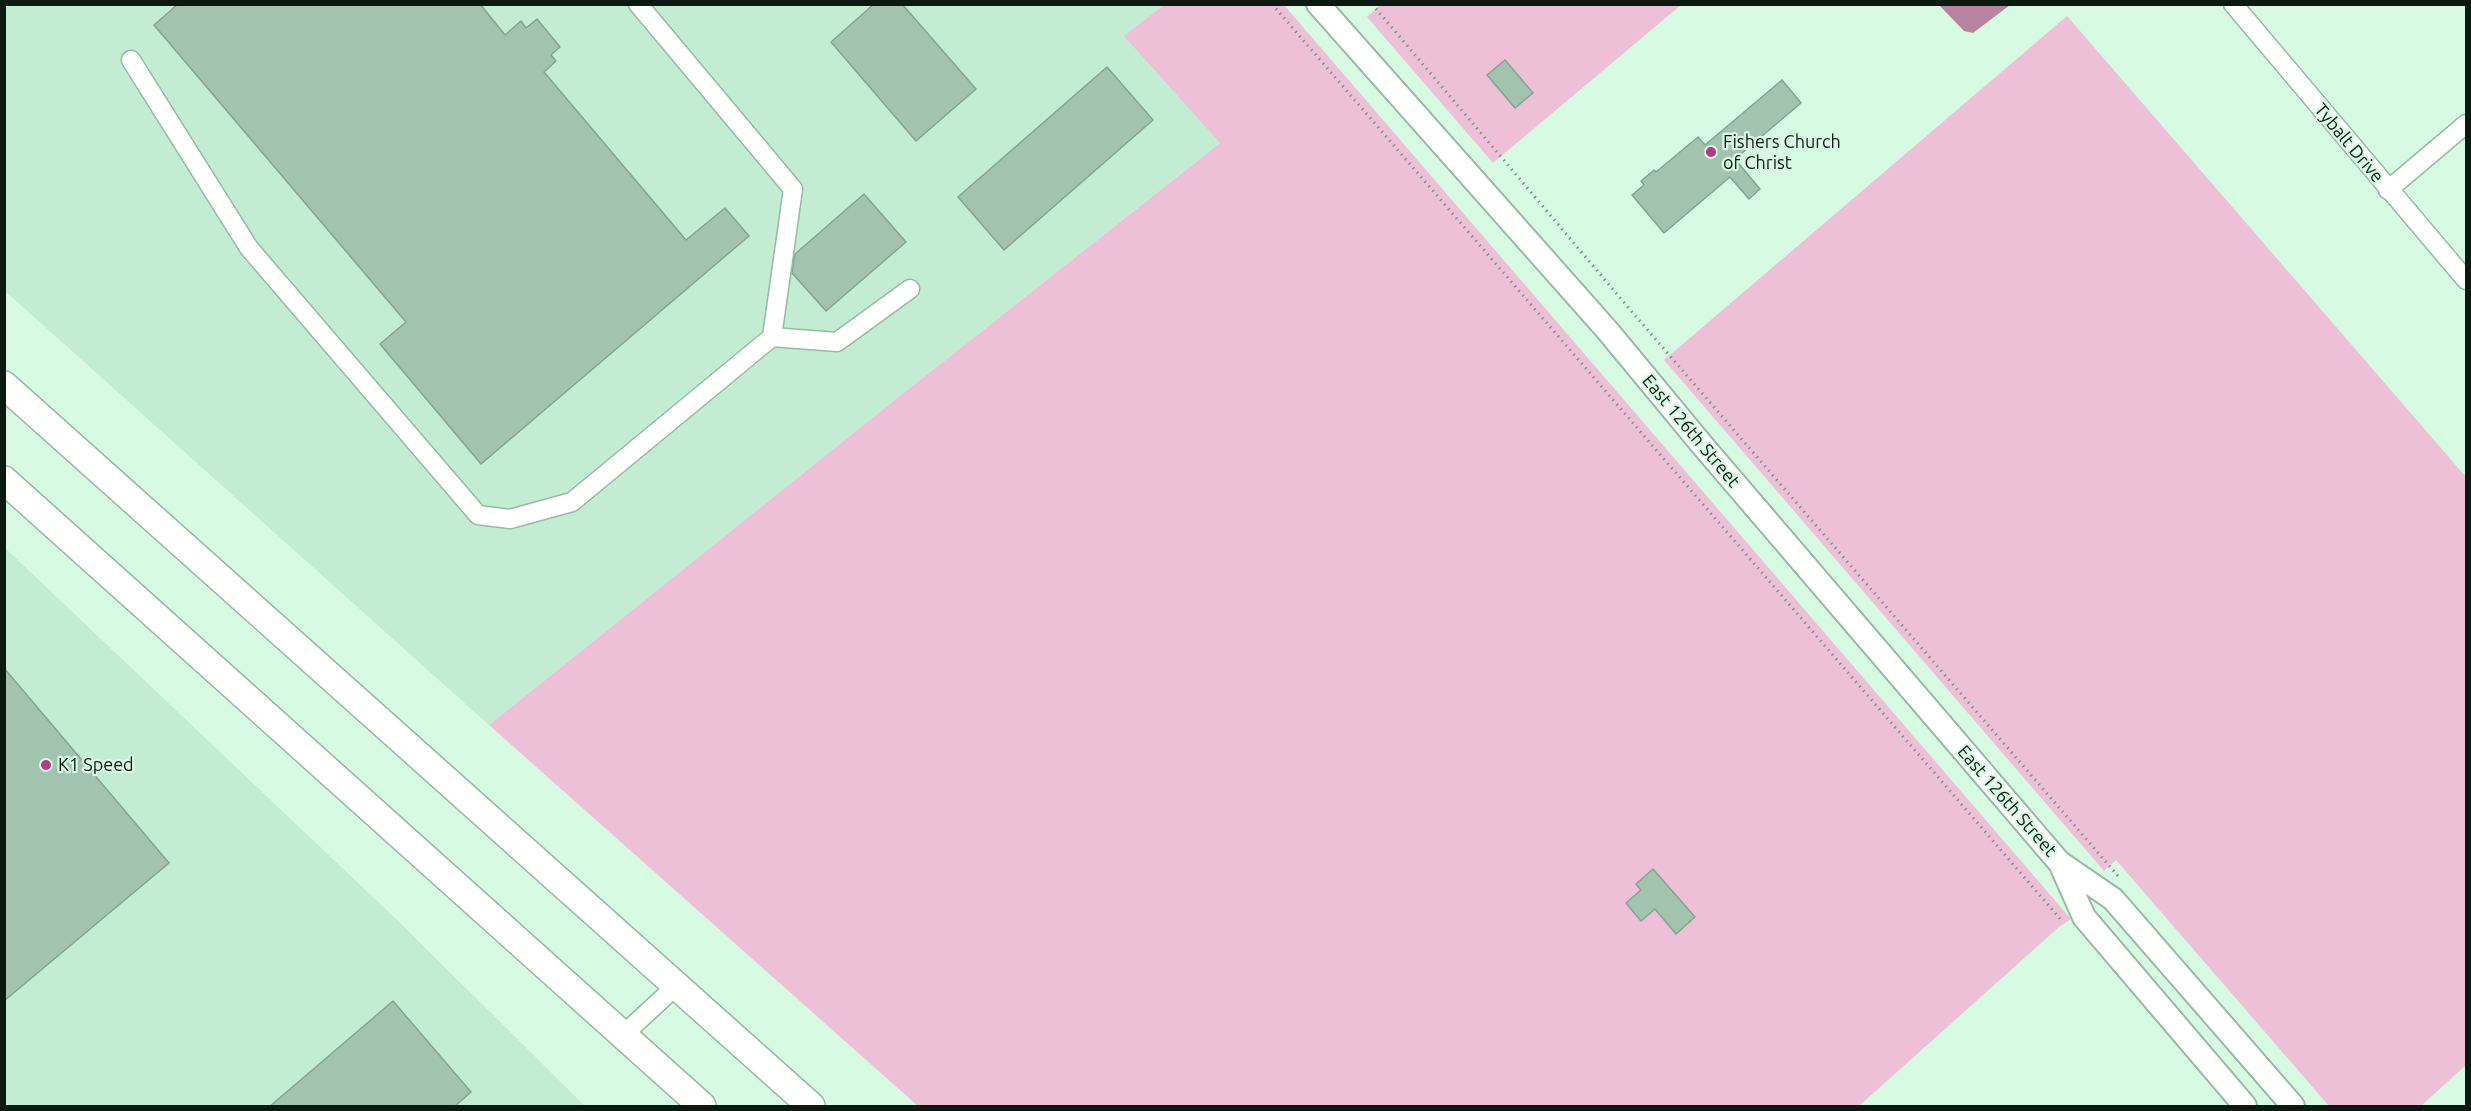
<!DOCTYPE html>
<style>
body{margin:0}
#map{position:relative;width:2471px;height:1111px;overflow:hidden;background:#d7fae3;font-family:Ubuntu,sans-serif}
canvas{display:block}
.frame{position:absolute;inset:0;border:6px solid #0c1911;pointer-events:none}
</style>
<div id="map">
<canvas width="2471" height="1111"></canvas>
<div class="frame"></div>
</div>
<script>
const ctx = document.querySelector('canvas').getContext('2d');
ctx.lineJoin = 'round';
function fillPath(path, color) { ctx.fillStyle = color; ctx.fill(path, 'evenodd'); }
const poly = rows => new Path2D(rows.map(r => 'M' + r).join(''));
function trace(path, color, width, dash) { ctx.strokeStyle = color; ctx.lineWidth = width; ctx.lineCap = dash ? 'butt' : 'round'; ctx.setLineDash(dash || []); ctx.stroke(path); }
function write(font, color, halo, rows, align = 'center') {
  ctx.font = font + ' Ubuntu,sans-serif'; ctx.lineWidth = 4.5; ctx.setLineDash([]); ctx.textBaseline = 'middle'; ctx.strokeStyle = halo; ctx.fillStyle = color; for (const [text, x, y, turn = 0] of rows) {
    ctx.save(); ctx.translate(x, y); ctx.rotate((+turn || 0) * Math.PI / 180); ctx.textAlign = isNaN(turn) ? turn : align; if (halo) ctx.strokeText(text, 0, 0); ctx.fillText(text, 0, 0); ctx.restore();
  }
}
const built = poly([
 [5,5,1164,5,1125,36,1221,142,886,407,489,725,5,291],
 [4,547,395,918,585,1106,5,1106]
]);
const green = poly([
 [1381,4,1681,5,1493,163,1367,17],
 [1164,5,1284,5,2071,919,2059,927,1859,1106,918,1106,489,725,886,407,1220,143,1124,36],
 [2067,16,2466,477,2466,1065,2421,1106,2329,1106,2116,860,2104,871,1664,360]
]);
const water = poly([
 [1939,5,2010,5,1973,33,1964,31]
]);
const building = poly([
 [178,4,480,4,505,35,521,21,526,28,537,19,560,47,551,55,556,61,544,72,686,240,725,208,749,236,481,464,380,344,406,322,154,25,178,4],
 [874,4,902,4,976,89,916,141,831,42,874,4],
 [1505,60,1533,93,1515,108,1487,75,1505,60],
 [1107,67,1153,120,1004,250,958,197,1107,67],
 [1782,80,1801,103,1735,159,1760,189,1749,199,1730,177,1664,233,1632,195,1644,185,1641,181,1654,170,1656,172,1698,137,1705,145,1782,80],
 [864,194,906,242,826,311,792,273,795,254,864,194],
 [4,668,169,863,4,1001,4,668],
 [1653,869,1695,917,1676,934,1655,909,1641,921,1626,903,1641,890,1636,884,1653,869],
 [393,1001,471,1092,454,1107,269,1107,393,1001]
]);
const path = poly([
 [1272,4,2062,921],
 [1372,4,1627,306,2118,876]
]);
const minor = poly([
 [2233,4,2466,280],
 [131,60,249,248,478,515,510,519,572,502,772,337,793,189,638,4],
 [2388,190,2466,124],
 [772,337,837,342,910,289],
 [623,1035,676,986]
]);
const major = poly([
 [1318,4,1607,330,1703,446,2059,862,2113,899,2293,1106],
 [2060,863,2084,917,2245,1106]
]);
const highway = poly([
 [4,385,811,1106],
 [4,480,702,1106]
]);
const markers = [
 [1711,152,6,"#b53888"],
 [46,765,6,"#b53888"]
];
const poiNames = [
 ["Fishers Church",1723,142],
 ["of Christ",1723,163],
 ["K1 Speed",58,765]
];
const streetNames = [
 ["Tybalt Drive",2349,143,50],
 ["East 126th Street",1691,431,50],
 ["East 126th Street",2007,801,49]
];
fillPath(built, '#c3edd3');
fillPath(green, '#edc0d8');
fillPath(water, '#b883a0');
fillPath(building, '#a2c4af');
trace(building, '#83a490', 1.5);
trace(minor, '#98b9a5', 21);
trace(major, '#98b9a5', 26);
trace(highway, '#98b9a5', 30);
trace(path, '#7d9686', 3, [1.5, 4.5]);
trace(minor, '#fff', 18);
trace(major, '#fff', 22);
trace(highway, '#fff', 27);
for (const [x, y, r, color] of markers) { const dot = new Path2D(); dot.arc(x, y, r, 0, 2 * Math.PI); ctx.fillStyle = color; ctx.fill(dot); trace(dot, '#d7fae3', 2); }
write('18px', '#0c1911', '#d7fae3', poiNames, 'left');
write('18px', '#0c1911', '#d7fae3', streetNames);
</script>
